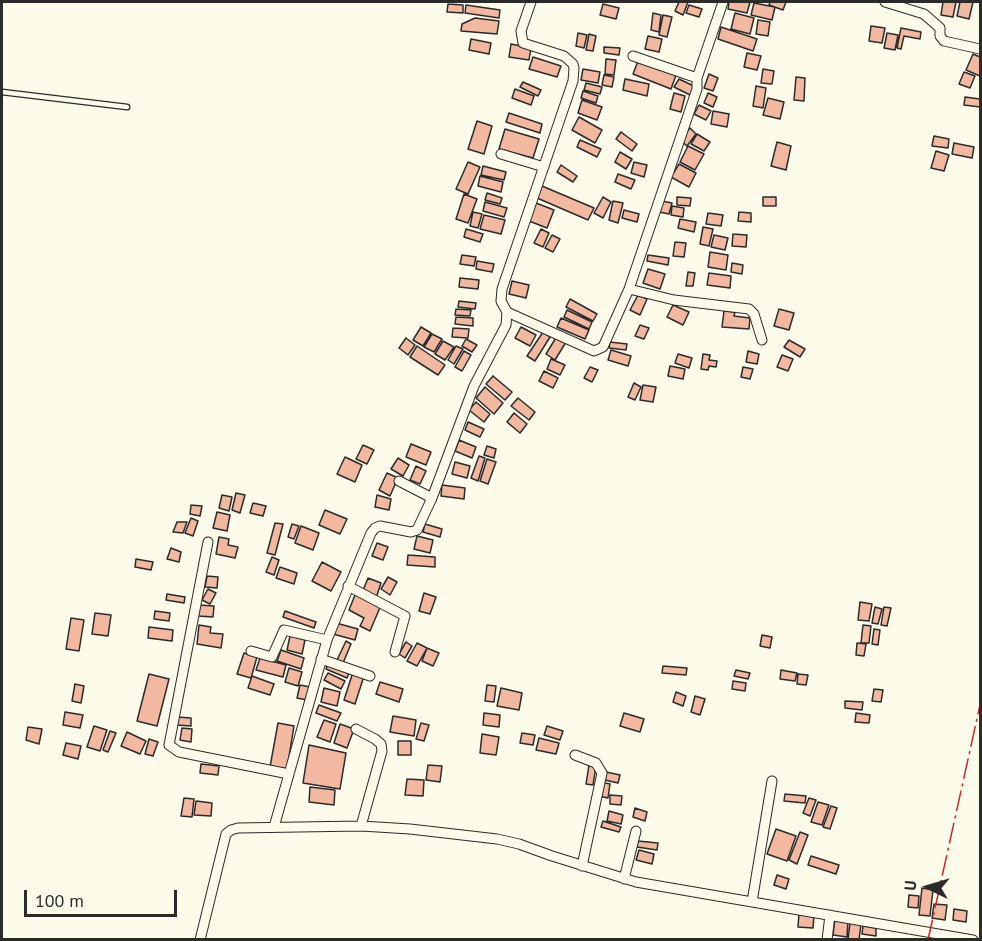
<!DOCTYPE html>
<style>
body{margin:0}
#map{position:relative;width:982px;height:941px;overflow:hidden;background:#fdfbea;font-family:"PT Sans",sans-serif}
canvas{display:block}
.frame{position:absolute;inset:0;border:3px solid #2b2b2b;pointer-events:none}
.north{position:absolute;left:898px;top:857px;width:60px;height:60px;-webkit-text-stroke:4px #fdfbea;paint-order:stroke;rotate:275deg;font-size:16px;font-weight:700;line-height:24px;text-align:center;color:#2b2b2b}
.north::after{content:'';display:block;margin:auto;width:21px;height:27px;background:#2b2b2b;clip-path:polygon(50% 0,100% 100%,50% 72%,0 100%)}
.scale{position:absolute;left:24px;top:890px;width:153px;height:27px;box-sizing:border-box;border:3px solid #2b2b2b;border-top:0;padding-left:8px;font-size:18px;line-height:21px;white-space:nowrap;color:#2b2b2b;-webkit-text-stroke:4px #fdfbea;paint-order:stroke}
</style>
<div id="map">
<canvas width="982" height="941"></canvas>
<div class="frame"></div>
<div class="north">U</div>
<div class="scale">100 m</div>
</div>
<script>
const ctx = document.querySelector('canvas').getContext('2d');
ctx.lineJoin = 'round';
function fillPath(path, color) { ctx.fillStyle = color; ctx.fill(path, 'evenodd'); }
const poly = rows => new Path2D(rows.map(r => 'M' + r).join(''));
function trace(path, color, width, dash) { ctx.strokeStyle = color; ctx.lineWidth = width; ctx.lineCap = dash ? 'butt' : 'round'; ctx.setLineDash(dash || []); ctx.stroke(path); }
const building = poly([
 [679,2,688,2,683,15,675,11,679,2],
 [729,2,750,2,747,13,728,9,729,2],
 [770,2,786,2,783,10,769,5,770,2],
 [943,2,956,2,953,17,941,15,943,2],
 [960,2,973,2,969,19,957,16,960,2],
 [754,3,775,7,772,20,751,15,754,3],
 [448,4,463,5,463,13,447,12,448,4],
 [603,4,619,8,616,19,600,15,603,4],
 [466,5,500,10,499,18,465,13,466,5],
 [689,5,702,9,699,17,686,13,689,5],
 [653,13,661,15,659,32,651,30,653,13],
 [735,13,754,18,750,34,731,29,735,13],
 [663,15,672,17,667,37,659,35,663,15],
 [475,18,499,21,497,34,461,31,462,24,475,18],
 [758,20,770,22,768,36,756,34,758,20],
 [871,26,885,28,882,43,869,41,871,26],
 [721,27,757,39,753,51,718,39,721,27],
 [901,28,921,32,920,39,904,36,901,49,897,48,901,28],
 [578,33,587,35,584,48,576,46,578,33],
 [887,33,898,35,895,50,884,48,887,33],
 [589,34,596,36,593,51,586,50,589,34],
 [648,36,662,39,659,52,645,49,648,36],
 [471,39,491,43,489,54,469,50,471,39],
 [511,44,531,48,529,60,509,57,511,44],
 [604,47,620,48,619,55,604,53,604,47],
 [747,53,761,56,757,70,744,67,747,53],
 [973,54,980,57,980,76,966,70,973,54],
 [533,57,561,66,557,77,529,69,533,57],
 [606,59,616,60,614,75,605,74,606,59],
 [638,61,676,75,671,89,633,74,638,61],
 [583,69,600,72,598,83,581,80,583,69],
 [763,69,774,71,772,84,761,83,763,69],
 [964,72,975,76,970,88,959,84,964,72],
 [709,74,718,78,713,91,704,88,709,74],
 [604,75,614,77,612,87,602,85,604,75],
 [796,77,805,78,804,101,794,100,796,77],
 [625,79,649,84,647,96,623,90,625,79],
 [679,79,696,87,692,96,674,87,679,79],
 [523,82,541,90,538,96,520,87,523,82],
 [586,83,602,87,600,94,584,90,586,83],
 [756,86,766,88,763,108,753,106,756,86],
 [515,89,534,96,531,105,512,98,515,89],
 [583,91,598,96,596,103,581,98,583,91],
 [674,93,685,96,681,112,670,109,674,93],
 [708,93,717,97,713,107,704,103,708,93],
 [965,97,980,99,980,107,964,105,965,97],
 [768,98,784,102,780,119,763,115,768,98],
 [582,100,602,107,597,120,578,113,582,100],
 [699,105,711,111,706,120,694,114,699,105],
 [713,111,729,114,727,127,711,124,713,111],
 [509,113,542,124,540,133,506,122,509,113],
 [579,117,602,130,595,143,572,130,579,117],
 [477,121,492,126,484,154,468,149,477,121],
 [690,128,696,134,687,146,680,140,690,128],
 [505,129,539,139,533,158,499,149,505,129],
 [621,132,637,144,632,151,616,139,621,132],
 [697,134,710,142,704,151,691,144,697,134],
 [934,136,949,139,948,148,932,146,934,136],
 [580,140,601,149,597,157,577,147,580,140],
 [777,142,791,146,786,170,771,166,777,142],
 [954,143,974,147,972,158,952,154,954,143],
 [688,146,704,154,695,170,680,162,688,146],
 [936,151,949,155,944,171,931,168,936,151],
 [620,152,632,159,626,169,615,162,620,152],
 [468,162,480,167,468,194,456,189,468,162],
 [634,162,647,165,644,177,631,173,634,162],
 [679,164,696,173,689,187,671,177,679,164],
 [561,165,577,176,573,182,557,172,561,165],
 [483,166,506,172,504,180,481,175,483,166],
 [618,174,635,180,631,189,615,182,618,174],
 [480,176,503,182,501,192,478,186,480,176],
 [542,186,594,208,588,220,537,198,542,186],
 [487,193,502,198,500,204,485,200,487,193],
 [464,194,477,199,468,223,456,219,464,194],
 [603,197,611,202,603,218,594,213,603,197],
 [677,197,691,198,690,206,677,205,677,197],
 [763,197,776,197,776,206,763,206,763,197],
 [613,201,623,203,618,223,609,220,613,201],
 [662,201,672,203,669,214,659,212,662,201],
 [485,202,507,208,504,217,483,211,485,202],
 [536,203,554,210,547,228,529,221,536,203],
 [672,206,684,208,683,217,671,215,672,206],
 [624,210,639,214,637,222,622,218,624,210],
 [473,212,482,214,478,228,470,226,473,212],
 [739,212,751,213,751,222,738,221,739,212],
 [708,213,723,215,721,226,706,224,708,213],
 [484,215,505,220,501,234,480,229,484,215],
 [680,219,696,222,694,232,678,228,680,219],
 [703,227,713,229,709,246,700,244,703,227],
 [466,229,483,234,480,242,464,237,466,229],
 [541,229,549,233,543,247,534,243,541,229],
 [733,234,747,235,746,247,732,246,733,234],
 [552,235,560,239,553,252,545,248,552,235],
 [714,235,728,238,725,250,711,247,714,235],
 [675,242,686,243,684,257,673,256,675,242],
 [710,252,728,255,726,270,708,267,710,252],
 [462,255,476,257,474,266,460,264,462,255],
 [648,255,669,258,668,265,647,261,648,255],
 [477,261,494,264,492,272,476,269,477,261],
 [732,263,743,265,742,274,731,272,732,263],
 [648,269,665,274,660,289,643,283,648,269],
 [688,272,695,273,693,286,686,286,688,272],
 [709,273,731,276,730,288,707,285,709,273],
 [460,278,479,280,478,289,459,287,460,278],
 [512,281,529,285,526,298,509,294,512,281],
 [638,295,647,299,640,315,630,310,638,295],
 [570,299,597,314,593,321,566,307,570,299],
 [459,301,476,303,475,309,458,307,459,301],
 [673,305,689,312,683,325,667,317,673,305],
 [456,309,471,310,470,316,455,315,456,309],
 [779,309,794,313,789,330,774,326,779,309],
 [567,310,592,322,589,329,564,317,567,310],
 [724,311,735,312,734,316,750,318,749,329,722,327,724,311],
 [456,317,473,318,473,326,455,324,456,317],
 [561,318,589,330,585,339,557,327,561,318],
 [640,325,649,328,644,339,635,336,640,325],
 [421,327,431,333,423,346,413,340,421,327],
 [521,327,536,335,530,346,515,338,521,327],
 [453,328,469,329,468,338,452,337,453,328],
 [543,332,550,337,535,361,527,356,543,332],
 [432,334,442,339,434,352,424,347,432,334],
 [557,336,566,342,555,360,546,354,557,336],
 [406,338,415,345,408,355,399,348,406,338],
 [466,339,477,345,472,352,462,346,466,339],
 [789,340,805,349,800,357,784,347,789,340],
 [443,341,454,347,445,360,435,354,443,341],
 [610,342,627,344,626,350,609,348,610,342],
 [417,346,445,365,438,375,410,357,417,346],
 [456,346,463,349,454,364,448,360,456,346],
 [611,350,631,356,628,366,608,360,611,350],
 [464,351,471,355,462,371,455,367,464,351],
 [748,351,759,354,757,364,746,362,748,351],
 [678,354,692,358,689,368,675,363,678,354],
 [703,354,710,355,709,360,717,361,716,367,709,366,708,370,701,369,703,354],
 [782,355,793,359,788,371,777,367,782,355],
 [551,359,565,365,560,375,547,369,551,359],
 [670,366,685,369,683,379,668,376,670,366],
 [590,367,598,370,592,382,584,378,590,367],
 [743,367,753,369,750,379,741,377,743,367],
 [544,371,558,378,553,388,539,381,544,371],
 [493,376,512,392,505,400,486,384,493,376],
 [634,383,641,387,635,400,628,397,634,383],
 [643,385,656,387,653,402,640,400,643,385],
 [485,387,503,403,494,414,476,398,485,387],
 [518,398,535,412,529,420,511,406,518,398],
 [476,402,490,414,484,422,469,410,476,402],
 [514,413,527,424,520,433,507,422,514,413],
 [468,422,484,429,480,437,465,430,468,422],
 [459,440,476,447,472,458,455,451,459,440],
 [411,444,431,452,426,465,406,457,411,444],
 [363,445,374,450,367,464,356,459,363,445],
 [487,446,496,449,494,458,484,455,487,446],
 [479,456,485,458,478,481,471,478,479,456],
 [345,457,362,465,355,482,337,474,345,457],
 [398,458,409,465,403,476,391,469,398,458],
 [487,459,496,462,488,484,480,481,487,459],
 [455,462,470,466,467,478,452,474,455,462],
 [416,466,426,471,420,484,410,480,416,466],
 [387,473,398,478,390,496,379,490,387,473],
 [442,485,465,488,464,499,441,496,442,485],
 [236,493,245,495,240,513,232,510,236,493],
 [222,495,232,497,229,511,219,508,222,495],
 [377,495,391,499,389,510,375,507,377,495],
 [253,503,266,506,263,516,250,513,253,503],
 [191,505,202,506,200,516,190,514,191,505],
 [325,510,347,519,340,534,319,525,325,510],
 [217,512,230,515,227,531,213,528,217,512],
 [191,518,198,521,193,536,185,533,191,518],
 [177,522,187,522,183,533,173,532,177,522],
 [275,523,283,524,275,555,267,553,275,523],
 [292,524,299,526,294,539,288,537,292,524],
 [425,524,442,529,440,537,423,532,425,524],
 [301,526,319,533,313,550,295,543,301,526],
 [417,536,433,540,430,553,414,549,417,536],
 [219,537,229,539,228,545,238,547,235,558,216,554,219,537],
 [377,543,388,547,383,560,372,556,377,543],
 [171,548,181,552,179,562,167,559,171,548],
 [408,555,435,557,435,567,407,565,408,555],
 [272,557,279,560,274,575,266,572,272,557],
 [136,559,153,562,151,570,135,567,136,559],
 [322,562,341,572,331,591,312,581,322,562],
 [280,567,297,573,294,584,276,578,280,567],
 [207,576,218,577,217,588,205,587,207,576],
 [388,577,397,582,390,595,381,589,388,577],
 [368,578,381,583,376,598,362,593,368,578],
 [208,589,216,593,210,604,202,600,208,589],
 [424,593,436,597,430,614,419,611,424,593],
 [167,594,185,597,184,603,166,600,167,594],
 [355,595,381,605,370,631,360,626,364,618,349,610,355,595],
 [860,602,872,604,869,621,858,620,860,602],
 [199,605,214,606,213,617,198,616,199,605],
 [875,607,882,609,878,624,872,623,875,607],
 [884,607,891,608,887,626,881,625,884,607],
 [155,611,170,613,169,621,154,619,155,611],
 [285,611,316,622,314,628,283,617,285,611],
 [95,613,111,615,108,636,92,634,95,613],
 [71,618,84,620,79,651,66,649,71,618],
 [336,623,358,629,355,640,333,634,336,623],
 [199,625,211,627,210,633,223,634,221,648,197,644,199,625],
 [863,625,871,626,869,643,861,643,863,625],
 [149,627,173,630,172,641,148,638,149,627],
 [874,629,880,630,878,645,872,644,874,629],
 [762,635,772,637,770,648,760,646,762,635],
 [290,636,305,640,302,654,287,650,290,636],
 [346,641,351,644,343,663,337,660,346,641],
 [406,642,412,646,405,658,399,654,406,642],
 [417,643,427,648,417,666,407,661,417,643],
 [857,643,866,644,864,656,856,655,857,643],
 [427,648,439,653,433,666,422,661,427,648],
 [281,650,304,658,301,669,277,661,281,650],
 [244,653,257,657,251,678,237,674,244,653],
 [260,658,286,665,283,677,256,670,260,658],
 [328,664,349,673,347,678,326,669,328,664],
 [663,666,687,668,686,675,662,673,663,666],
 [289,668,302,672,298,686,285,682,289,668],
 [736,670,750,673,748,679,734,676,736,670],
 [781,670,797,673,795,681,780,679,781,670],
 [353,672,364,676,355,704,344,700,353,672],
 [328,673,345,681,341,689,324,680,328,673],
 [149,674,169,679,157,726,137,721,149,674],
 [798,674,808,675,806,685,797,684,798,674],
 [252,676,274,684,270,695,248,688,252,676],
 [733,681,746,683,745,691,732,689,733,681],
 [380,682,403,689,399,702,376,694,380,682],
 [75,684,84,686,81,703,72,701,75,684],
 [300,685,310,687,307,700,297,698,300,685],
 [487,685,496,686,494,702,485,701,487,685],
 [324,688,340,692,337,706,321,702,324,688],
 [501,688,522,693,519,710,497,706,501,688],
 [874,689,883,690,881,702,872,701,874,689],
 [676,692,686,696,683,706,673,702,676,692],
 [695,696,705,699,700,715,691,712,695,696],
 [845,701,863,702,862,710,845,708,845,701],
 [319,705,341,713,337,721,316,713,319,705],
 [65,712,83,715,80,728,63,725,65,712],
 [484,713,500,715,499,727,483,725,484,713],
 [624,713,644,719,640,732,620,726,624,713],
 [856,713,870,715,869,723,855,722,856,713],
 [393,716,416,720,414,736,390,732,393,716],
 [177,717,191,718,191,726,176,725,177,717],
 [324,720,336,724,330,742,317,737,324,720],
 [278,723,294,726,287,769,270,767,278,723],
 [421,723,429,725,424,741,416,739,421,723],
 [340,724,354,729,347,748,334,743,340,724],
 [94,726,107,730,100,751,87,747,94,726],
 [547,726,563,731,560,740,544,735,547,726],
 [28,727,42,729,39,744,26,740,28,727],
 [182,728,192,729,191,742,180,740,182,728],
 [110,731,116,733,108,752,103,750,110,731],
 [127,732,146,741,140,754,121,746,127,732],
 [522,733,535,735,533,745,520,743,522,733],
 [482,734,499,737,496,755,480,753,482,734],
 [539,738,559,743,556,754,536,750,539,738],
 [149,739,158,742,153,756,145,754,149,739],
 [398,741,411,741,411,755,398,755,398,741],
 [66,743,81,746,78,759,63,755,66,743],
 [309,745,346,753,340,789,303,783,309,745],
 [201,764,219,766,218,775,200,773,201,764],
 [428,765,442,766,440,782,426,780,428,765],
 [589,765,596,766,593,785,586,784,589,765],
 [606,772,620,775,618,783,605,780,606,772],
 [407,779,424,780,423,796,405,795,407,779],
 [601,782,610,784,608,798,599,796,601,782],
 [310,787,335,790,334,805,309,802,310,787],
 [785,794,806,796,805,803,784,801,785,794],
 [610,795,622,796,621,805,610,804,610,795],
 [184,798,194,799,192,817,181,816,184,798],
 [809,798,816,800,810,816,803,813,809,798],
 [196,801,212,803,211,816,194,815,196,801],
 [818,802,829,805,822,825,811,822,818,802],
 [831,806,837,808,830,829,823,827,831,806],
 [635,808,647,812,645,821,633,817,635,808],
 [609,811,623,815,621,824,607,821,609,811],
 [603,821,621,827,619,832,601,827,603,821],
 [776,829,796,836,787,861,767,854,776,829],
 [800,832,808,835,797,864,789,860,800,832],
 [638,841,658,843,657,850,637,847,638,841],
 [639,850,654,854,652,864,636,860,639,850],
 [811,856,839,865,836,874,808,865,811,856],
 [777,875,789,879,786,889,774,885,777,875],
 [922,888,933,890,930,916,919,915,922,888],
 [909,895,919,896,918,908,908,907,909,895],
 [934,904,947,905,945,920,932,918,934,904],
 [954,909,967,911,966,922,953,920,954,909],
 [799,913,814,915,813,928,798,927,799,913],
 [835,919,848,920,847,937,833,935,835,919],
 [850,923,861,924,859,940,848,939,850,923],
 [863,926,876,928,876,936,862,934,863,926]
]);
const lane = poly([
 [2,92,127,107]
]);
const street = poly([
 [885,2,924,14,940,28,940,36,944,41,980,49],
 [633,56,697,78],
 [501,154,544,167],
 [629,289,674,300,749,309,754,314,762,340],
 [507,312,594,351,603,347,629,289,697,89,697,78,723,2],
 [399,481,432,498],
 [208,542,169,745,179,752,289,774],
 [348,586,405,616,395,652],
 [251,651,272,657,284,630,327,640],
 [321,659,370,676],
 [356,729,375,739,381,744,382,751,361,826],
 [575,755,596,763,602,773,582,866],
 [274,827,327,640,371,533,375,528,380,526,411,532,417,530,432,498,474,386,506,325,507,312,501,301,502,289,573,81,574,68,573,64,564,56,523,43,521,31,531,2],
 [624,879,636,831],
 [752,902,772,781],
 [200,940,226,834,231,830,238,828,361,826,410,829,497,839,519,844,552,856,636,882,973,940],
 [827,940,830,915]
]);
const power = poly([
 [928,940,980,705]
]);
fillPath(building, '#f2b8a0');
trace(building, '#2b2b2b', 1.5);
trace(lane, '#2b2b2b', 7);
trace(street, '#2b2b2b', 11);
trace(lane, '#fdfbea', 4.5);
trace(street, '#fdfbea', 9);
trace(power, '#c62828', 1.5, [21, 4.5, 3, 4.5]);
</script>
